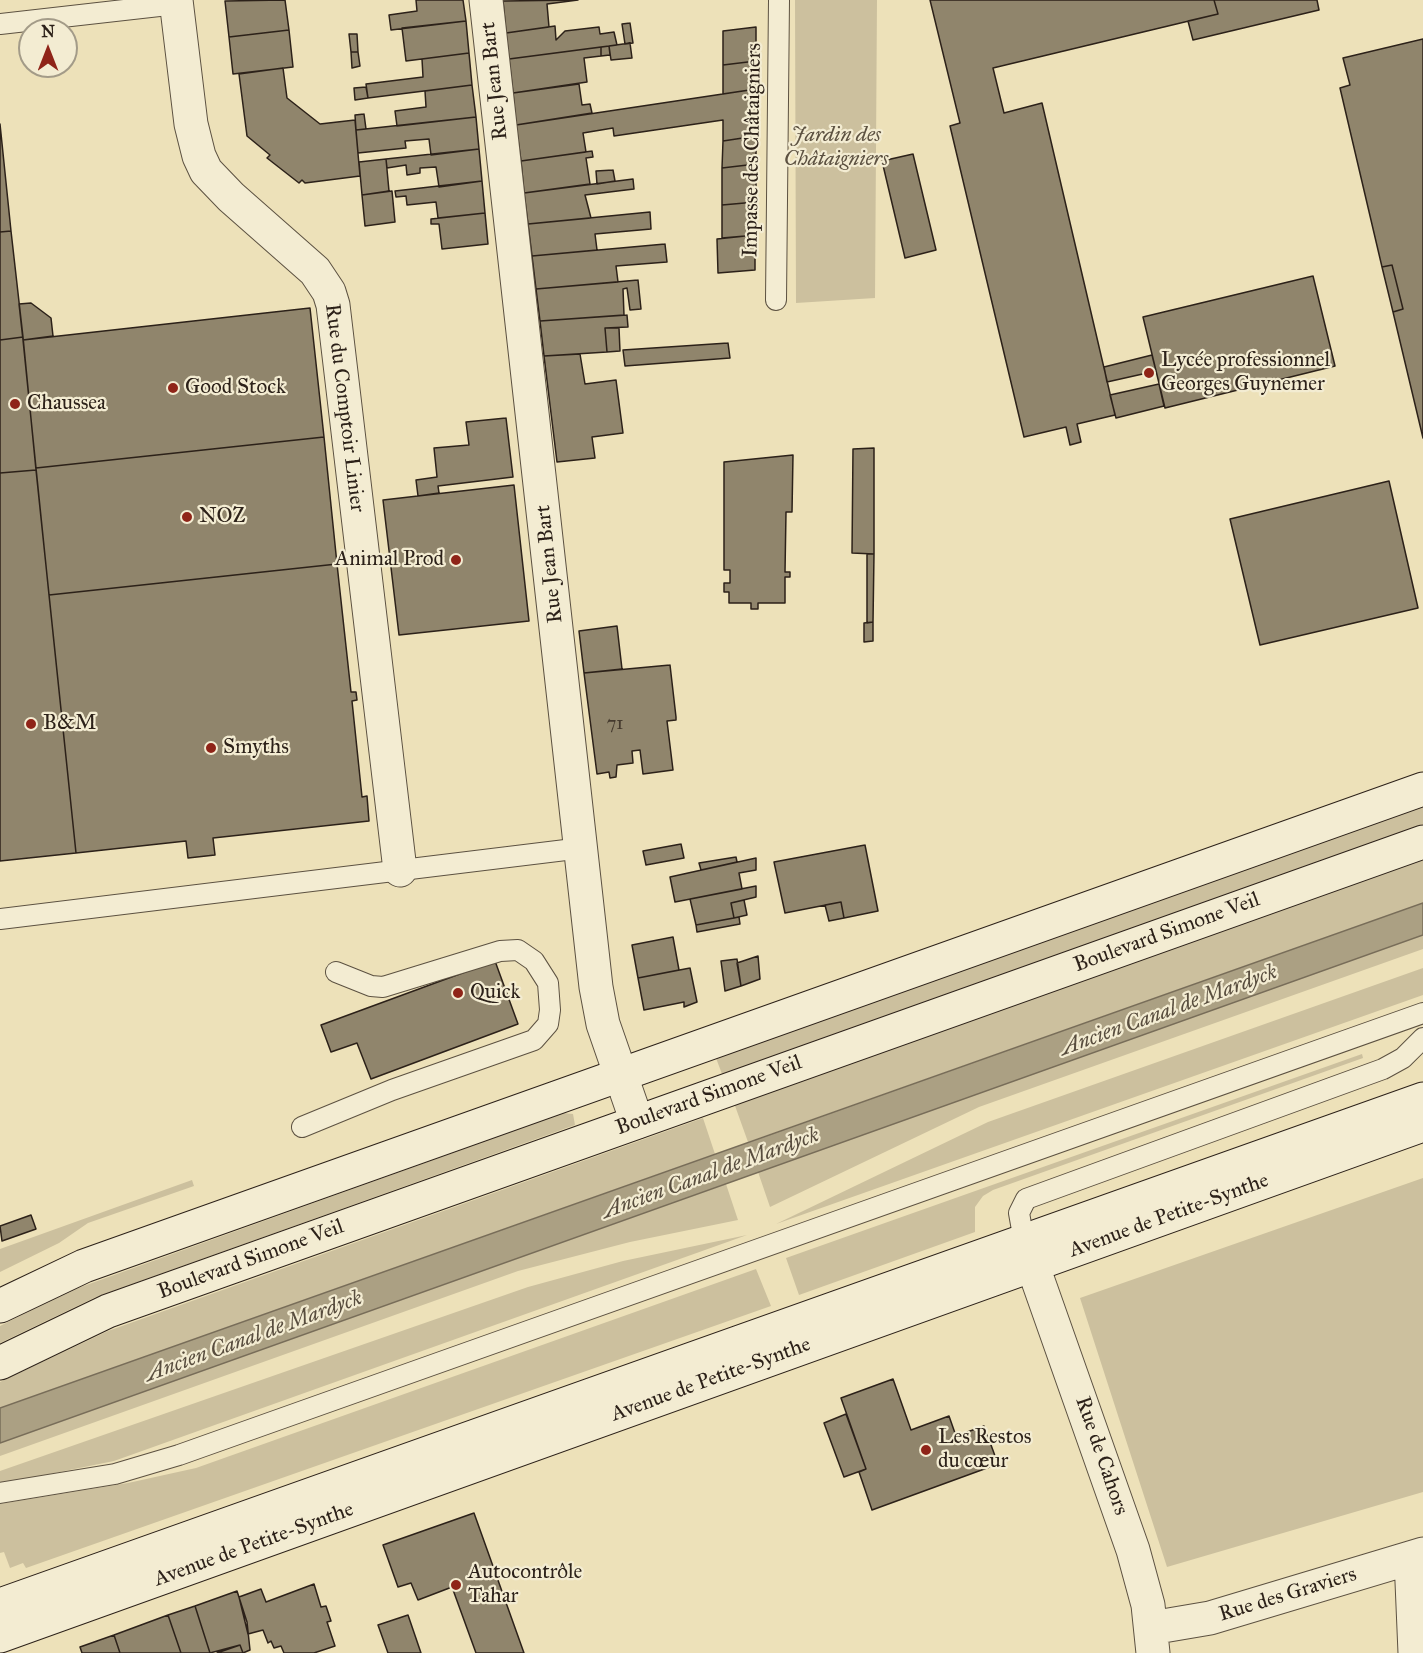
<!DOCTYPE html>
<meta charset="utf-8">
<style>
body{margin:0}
#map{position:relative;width:1423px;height:1653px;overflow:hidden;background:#ede1b9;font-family:"IM FELL Great Primer",serif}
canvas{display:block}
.north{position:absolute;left:18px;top:18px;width:60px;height:60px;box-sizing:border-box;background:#f3ecd2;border:2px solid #a39b88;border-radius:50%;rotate:0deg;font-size:16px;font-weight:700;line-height:24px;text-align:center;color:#2c2119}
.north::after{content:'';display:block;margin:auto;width:21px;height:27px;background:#8f2418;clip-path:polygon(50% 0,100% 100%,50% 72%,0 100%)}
</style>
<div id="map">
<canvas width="1423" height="1653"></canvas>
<div class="north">N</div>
</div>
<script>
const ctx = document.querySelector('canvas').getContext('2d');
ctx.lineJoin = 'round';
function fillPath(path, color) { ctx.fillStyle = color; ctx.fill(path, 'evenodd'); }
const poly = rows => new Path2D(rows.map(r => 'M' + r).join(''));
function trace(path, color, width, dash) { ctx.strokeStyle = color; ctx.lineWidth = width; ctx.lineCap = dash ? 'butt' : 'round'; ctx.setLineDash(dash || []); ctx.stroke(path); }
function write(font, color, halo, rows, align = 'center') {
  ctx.font = font + ' "IM FELL Great Primer",serif'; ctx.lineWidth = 4.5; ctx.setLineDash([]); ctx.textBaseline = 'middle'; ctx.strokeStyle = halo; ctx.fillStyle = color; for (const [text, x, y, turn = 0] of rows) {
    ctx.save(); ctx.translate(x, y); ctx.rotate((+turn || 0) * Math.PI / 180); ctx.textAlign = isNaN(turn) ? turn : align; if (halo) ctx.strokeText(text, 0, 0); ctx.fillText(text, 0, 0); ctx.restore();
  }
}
const green = poly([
 [795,0,877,0,875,298,796,303],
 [1423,806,1423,824,722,1074,716,1058],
 [1423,860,1423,903,748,1142,734,1103],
 [1423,935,1423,949,979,1107,770,1207,758,1172],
 [1423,968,1423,995,776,1224,988,1122],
 [1362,1054,1363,1058,993,1190,983,1196,975,1207,975,1232,799,1295,786,1258],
 [563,1113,573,1114,575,1125,94,1298,0,1343,0,1326,67,1292],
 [703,1118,715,1154,0,1408,0,1382,108,1331],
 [1423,1178,1423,1492,1167,1567,1080,1298],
 [192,1180,194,1186,88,1223,59,1243,0,1272,0,1249],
 [726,1184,738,1220,630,1242,518,1271,0,1456,0,1443],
 [747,1235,114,1461,0,1484,0,1471,528,1287,623,1261],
 [756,1269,771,1306,26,1568,23,1563,10,1568,4,1552,0,1553,0,1504,128,1483,196,1468]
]);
const water = poly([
 [1423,903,1423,935,0,1443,0,1408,1423,903]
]);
const building = poly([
 [285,0,289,30,229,37,225,1,285,0],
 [416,0,463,0,466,21,391,30,389,15,417,11,416,0],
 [578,0,547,4,549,27,506,33,503,1,578,0],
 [930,0,1214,0,1218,14,993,68,1004,113,1042,103,1115,415,1077,424,1081,442,1070,445,1066,427,1024,437,950,126,960,123,930,0],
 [1214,0,1317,0,1319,10,1193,40,1188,21,1218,14,1214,0],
 [466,21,469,53,406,61,402,28,466,21],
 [630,23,633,43,625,44,622,24,630,23],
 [555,26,556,40,565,31,599,27,600,34,614,32,617,45,509,59,506,33,555,26],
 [756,27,756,61,723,65,723,31,756,27],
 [289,30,293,67,233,74,229,37,289,30],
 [349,34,357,34,358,52,351,52,349,34],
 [1423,39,1423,438,1393,312,1403,309,1392,265,1382,267,1340,88,1350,85,1343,58,1423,39],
 [630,43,632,58,611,60,609,46,630,43],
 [609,46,610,55,601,56,601,47,609,46],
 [601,47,601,56,584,58,587,82,513,93,509,59,601,47],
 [351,52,358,52,360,66,352,68,351,52],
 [469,53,472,85,368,98,366,84,423,77,422,59,469,53],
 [756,61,756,89,723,94,723,65,756,61],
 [283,68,287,98,320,124,355,120,360,176,305,183,302,180,299,183,267,158,270,155,247,136,239,74,283,68],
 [579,84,582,105,590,104,592,113,516,125,513,93,579,84],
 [472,85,476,117,397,126,395,111,426,107,425,91,472,85],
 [366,87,368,98,355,100,354,88,366,87],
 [756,89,756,136,723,141,723,120,614,136,613,128,583,133,586,152,521,161,516,125,756,89],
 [364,114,366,129,356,130,355,115,364,114],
 [476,117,479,149,431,155,429,139,405,141,406,148,358,153,356,130,476,117],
 [0,124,11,231,0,232,0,124],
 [756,136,756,164,722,168,723,141,756,136],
 [479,149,482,181,439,187,436,167,420,168,420,173,407,175,406,165,387,168,386,159,479,149],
 [592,151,593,157,586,158,590,184,524,193,521,161,592,151],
 [913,154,936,250,905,258,882,161,913,154],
 [386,159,389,191,362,195,359,162,386,159],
 [756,164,756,202,722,205,722,168,756,164],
 [613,170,615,181,597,184,596,171,613,170],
 [633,179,634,189,585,195,591,218,528,224,524,193,633,179],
 [482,181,485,213,438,218,436,202,407,205,406,196,396,197,395,191,482,181],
 [392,191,395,222,365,226,362,195,392,191],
 [756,202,757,235,722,238,722,205,756,202],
 [650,212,651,229,595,234,597,250,532,256,528,224,650,212],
 [485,213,488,244,442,249,439,224,431,224,431,219,485,213],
 [11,231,23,337,0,340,0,232,11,231],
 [755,235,755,270,718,273,717,239,755,235],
 [665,244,667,262,616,266,618,282,536,289,532,256,665,244],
 [1392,265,1403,309,1393,312,1382,267,1392,265],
 [1313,276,1335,366,1165,408,1143,317,1313,276],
 [638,280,641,309,630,310,627,288,623,289,624,315,540,321,536,289,638,280],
 [31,303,51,318,53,336,23,340,19,304,31,303],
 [310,308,324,437,36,468,23,340,310,308],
 [627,315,628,327,605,328,607,352,544,356,540,321,627,315],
 [605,328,619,328,620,351,607,352,605,328],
 [23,337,36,470,0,473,0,340,23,337],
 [728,343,730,358,625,366,623,350,728,343],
 [580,354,585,384,616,380,623,433,592,437,595,458,557,462,544,356,580,354],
 [1152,355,1156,371,1107,382,1104,367,1152,355],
 [1159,384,1164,406,1116,418,1110,395,1159,384],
 [506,418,513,477,438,486,439,493,418,496,416,480,437,477,434,448,469,445,466,422,506,418],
 [324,437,337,564,49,595,36,468,324,437],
 [874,448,874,554,852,553,853,449,874,448],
 [793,455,792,512,786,512,785,572,790,572,790,577,785,577,785,603,758,603,758,609,751,609,751,603,729,603,729,592,724,592,724,583,730,583,730,570,724,570,724,462,793,455],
 [36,470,76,853,0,861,0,473,36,470],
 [1389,481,1418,608,1260,645,1230,519,1389,481],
 [514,485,529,621,399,635,383,500,514,485],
 [867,554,874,554,873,622,867,623,867,554],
 [337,564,351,692,356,692,357,700,352,701,362,797,367,796,369,821,213,838,215,855,188,858,186,841,76,853,49,595,337,564],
 [873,622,873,641,864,642,864,623,873,622],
 [617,626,622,669,584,673,579,631,617,626],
 [670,665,676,717,676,720,667,721,673,770,643,774,640,750,632,751,633,763,617,765,616,777,610,778,609,772,597,774,584,673,670,665],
 [681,844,684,858,646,865,643,851,681,844],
 [865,845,878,911,844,918,841,902,785,913,774,862,865,845],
 [736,857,737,862,701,870,699,863,736,857],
 [756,858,756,870,739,873,742,889,675,902,670,877,756,858],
 [756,886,756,897,731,903,734,918,696,925,690,899,756,886],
 [744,900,747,915,734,918,731,903,744,900],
 [841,902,844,918,829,921,825,905,841,902],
 [739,917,740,924,697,932,696,925,739,917],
 [673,937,679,970,638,978,632,945,673,937],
 [758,956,760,979,741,986,737,963,758,956],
 [737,959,741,986,725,991,721,961,737,959],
 [495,961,518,1024,371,1079,357,1043,331,1052,321,1025,495,961],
 [690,968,697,1002,684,1007,684,1002,644,1010,638,978,690,968],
 [31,1215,36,1229,2,1241,0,1226,31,1215],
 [893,1379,911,1430,949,1416,956,1436,984,1426,998,1464,872,1510,859,1472,866,1469,841,1398,893,1379],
 [846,1414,866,1469,844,1477,824,1423,846,1414],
 [474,1513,524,1653,476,1653,452,1587,418,1600,411,1583,398,1587,383,1545,474,1513],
 [314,1584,321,1607,326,1606,331,1621,327,1622,335,1646,314,1653,284,1653,281,1646,274,1648,271,1641,268,1643,263,1630,248,1634,239,1597,261,1589,266,1602,314,1584],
 [237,1591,247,1622,250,1650,243,1653,240,1645,210,1653,195,1606,237,1591],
 [195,1606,210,1653,181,1653,168,1615,195,1606],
 [168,1615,181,1653,120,1653,114,1635,168,1615],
 [408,1615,421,1653,388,1653,378,1625,408,1615],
 [114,1635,120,1653,82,1653,80,1647,114,1635],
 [240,1645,243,1653,217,1653,240,1645]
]);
const lane = poly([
 [0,24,177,4],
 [776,300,779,0],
 [0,919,582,848],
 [302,1127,392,1090,534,1040,548,1024,550,1010,548,983,534,961,518,950,500,951,383,987,371,986,336,972],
 [1024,1241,1019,1213,1026,1199,1383,1069,1403,1058,1423,1038],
 [0,1493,115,1474,179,1455,1423,1013]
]);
const street = poly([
 [176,0,191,124,199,156,206,171,231,197,315,271,329,292,333,305,400,870],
 [486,0,596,987,603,1024,637,1122],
 [1024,1241,1133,1550,1148,1605,1153,1653],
 [1411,1558,1415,1653],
 [1151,1628,1210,1618,1423,1554]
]);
const secondary = poly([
 [0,1306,84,1266,1423,789],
 [0,1363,108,1311,1423,842],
 [0,1605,1423,1099],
 [0,1636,1423,1125]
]);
const markers = [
 [1149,373,6,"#8f2418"],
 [173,388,6,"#8f2418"],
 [15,404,6,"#8f2418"],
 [187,517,6,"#8f2418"],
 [456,560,6,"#8f2418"],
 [31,724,6,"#8f2418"],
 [211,748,6,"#8f2418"],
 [458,993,6,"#8f2418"],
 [926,1450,6,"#8f2418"],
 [456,1585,6,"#8f2418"]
];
const numberNames = [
 ["71",615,725]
];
const streetNames = [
 ["Rue Jean Bart",495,81,-96],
 ["Impasse des Châtaigniers",753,150,-89],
 ["Rue du Comptoir Linier",344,408,83],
 ["Rue Jean Bart",550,564,-96],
 ["Boulevard Simone Veil",1167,933,-20],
 ["Boulevard Simone Veil",709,1096,-20],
 ["Avenue de Petite-Synthe",1169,1216,-20],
 ["Boulevard Simone Veil",251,1260,-20],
 ["Avenue de Petite-Synthe",711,1380,-20],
 ["Rue de Cahors",1101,1456,71],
 ["Avenue de Petite-Synthe",254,1545,-20],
 ["Rue des Graviers",1288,1595,-17]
];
const parkNames = [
 ["Jardin des",836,136],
 ["Châtaigniers",836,160]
];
const poiNames = [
 ["Lycée professionnel",1161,361],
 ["Georges Guynemer",1161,385],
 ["Good Stock",185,388],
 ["Chaussea",27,404],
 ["NOZ",199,517],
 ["Animal Prod",444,560,"right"],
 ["B&M",43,724],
 ["Smyths",223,748],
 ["Quick",470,993],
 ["Les Restos",938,1438],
 ["du cœur",938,1462],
 ["Autocontrôle",468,1573],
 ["Tahar",468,1597]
];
const waterNames = [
 ["Ancien Canal de Mardyck",1169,1011,-20],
 ["Ancien Canal de Mardyck",711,1174,-20],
 ["Ancien Canal de Mardyck",254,1337,-20]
];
fillPath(green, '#ccc09e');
fillPath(water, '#aba083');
trace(water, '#786d59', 1.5);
fillPath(building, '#90856c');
trace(building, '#2c2119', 1.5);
trace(lane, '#5c5141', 22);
trace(street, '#5c5141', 35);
trace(secondary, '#2c2119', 35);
trace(lane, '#f3ecd2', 20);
trace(street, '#f3ecd2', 33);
trace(secondary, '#f3ecd2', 33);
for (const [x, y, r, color] of markers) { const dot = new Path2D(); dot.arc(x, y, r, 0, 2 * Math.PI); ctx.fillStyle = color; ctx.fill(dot); trace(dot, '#f3ecd2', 2); }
write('18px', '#453a2e', null, numberNames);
write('21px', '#2c2119', '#f3ecd2', streetNames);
write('italic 21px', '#5c5141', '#f3ecd2', parkNames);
write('21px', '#2c2119', '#f3ecd2', poiNames, 'left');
write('italic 22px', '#584d3e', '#f3ecd2', waterNames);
</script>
